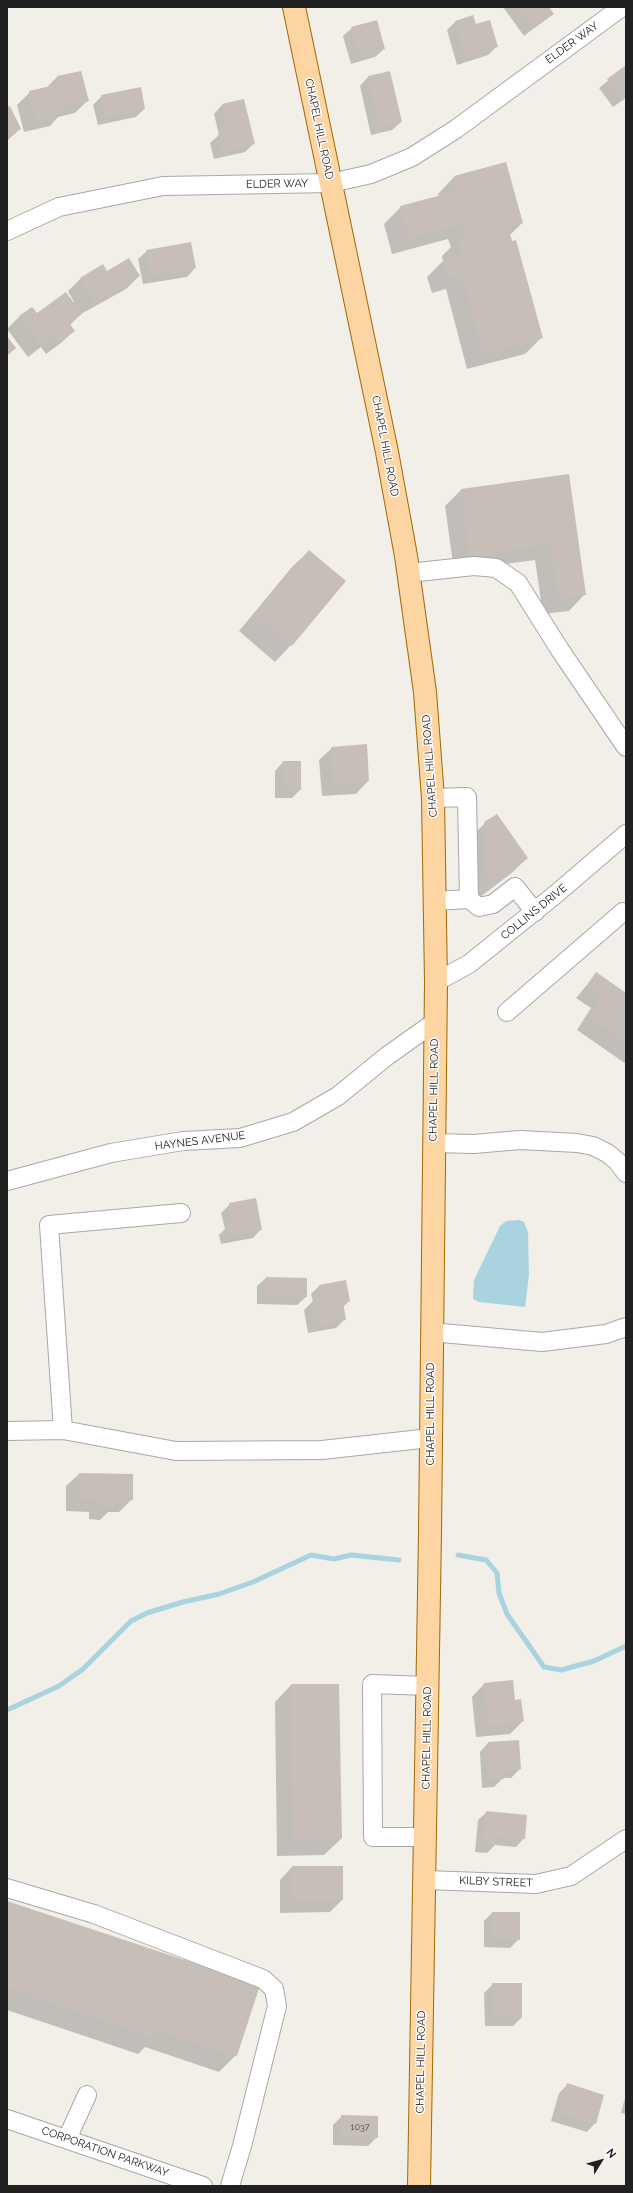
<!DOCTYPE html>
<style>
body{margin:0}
#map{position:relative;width:633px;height:2193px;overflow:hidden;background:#f2eee8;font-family:Raleway,sans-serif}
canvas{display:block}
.frame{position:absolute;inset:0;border:8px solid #212121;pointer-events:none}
.north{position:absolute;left:581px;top:2141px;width:40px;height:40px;-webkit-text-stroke:3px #fff;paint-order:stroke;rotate:53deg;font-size:11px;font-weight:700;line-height:16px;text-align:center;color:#212121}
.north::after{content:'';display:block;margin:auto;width:14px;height:18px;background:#212121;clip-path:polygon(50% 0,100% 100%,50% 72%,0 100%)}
</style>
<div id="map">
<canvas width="633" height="2193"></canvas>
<div class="frame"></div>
<div class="north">N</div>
</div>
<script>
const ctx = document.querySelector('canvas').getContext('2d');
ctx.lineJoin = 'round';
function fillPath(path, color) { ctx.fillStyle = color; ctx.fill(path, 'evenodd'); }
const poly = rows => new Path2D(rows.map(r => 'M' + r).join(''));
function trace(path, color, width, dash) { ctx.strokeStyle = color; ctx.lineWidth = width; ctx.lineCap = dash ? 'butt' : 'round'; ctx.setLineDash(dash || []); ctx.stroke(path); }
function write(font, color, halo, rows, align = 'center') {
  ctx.font = font + ' Raleway,sans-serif'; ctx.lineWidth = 3; ctx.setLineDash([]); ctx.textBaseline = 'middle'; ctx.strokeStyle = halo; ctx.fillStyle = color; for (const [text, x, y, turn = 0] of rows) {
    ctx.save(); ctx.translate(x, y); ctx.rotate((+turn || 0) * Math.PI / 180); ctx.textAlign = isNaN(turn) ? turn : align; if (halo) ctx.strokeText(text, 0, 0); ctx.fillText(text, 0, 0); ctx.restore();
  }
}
const water = poly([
 [519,1220,524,1222,528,1232,529,1275,525,1307,479,1302,473,1299,474,1280,500,1226,506,1221]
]);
const shadow = poly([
 [503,7,548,7,552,14,524,36],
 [473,17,476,25,497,46,488,55,457,65,447,30,455,22],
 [352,28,384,49,375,57,351,64,343,36],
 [626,66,626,98,613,107,599,88],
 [81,72,88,100,75,113,58,117,50,126,24,132,17,105,30,92,46,88,57,77],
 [389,73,401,122,392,130,371,135,360,86,368,77],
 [102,96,144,109,136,117,98,125,93,105],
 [222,105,254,143,245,152,214,159,210,143,219,135,214,114],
 [7,109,20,129,7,141],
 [506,163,522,223,509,236,542,337,525,354,467,369,446,289,432,293,427,277,443,261,442,256,451,247,448,239,392,254,384,224,401,207,439,197,438,194,454,177],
 [147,251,195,268,187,277,143,284,138,259],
 [102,265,106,273,139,276,126,289,81,314,70,325,74,331,61,343,46,354,41,347,28,357,7,329,20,316,37,315,74,302,68,291,80,279],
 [569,476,585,594,569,611,543,614,535,560,454,571,445,506,461,490],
 [309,551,344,581,291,645,275,662,239,631,292,567],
 [332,748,368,781,356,794,322,796,319,760],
 [283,762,300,790,292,798,275,798,275,771],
 [485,823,527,858,514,871,475,901,472,836],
 [596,974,626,994,626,1064,577,1030,591,1008,576,998],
 [230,1204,261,1229,253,1238,221,1244,219,1235,225,1229,221,1213],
 [266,1278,306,1279,306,1297,297,1305,257,1304,257,1286],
 [320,1285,349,1301,343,1307,345,1319,336,1328,308,1333,304,1310,313,1301,311,1294],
 [79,1474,132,1499,119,1512,108,1512,100,1520,89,1519,89,1512,66,1511,66,1486],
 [484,1684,514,1701,523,1721,510,1734,476,1737,472,1697],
 [291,1685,341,1839,324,1855,277,1856,275,1702],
 [518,1741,520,1769,511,1778,503,1778,494,1787,482,1788,480,1752,488,1743],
 [487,1812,524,1838,516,1847,495,1845,487,1853,475,1852,478,1820],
 [292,1867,342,1900,330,1912,280,1913,280,1880],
 [7,1902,236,2055,219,2072,145,2047,138,2054,7,2010],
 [492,1913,519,1939,510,1948,484,1947,484,1921],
 [493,1984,521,2018,513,2026,485,2026,484,1993],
 [568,2084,595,2123,587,2132,551,2121,559,2093],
 [626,2094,626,2114,621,2113],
 [342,2116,377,2137,368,2146,333,2145,333,2125]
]);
const stream = poly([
 [458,1555,486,1560,497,1573,499,1593,507,1614,544,1667,561,1670,594,1661,626,1646],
 [7,1710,59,1686,83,1669,131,1621,147,1613,183,1602,219,1594,253,1582,311,1555,334,1559,351,1555,399,1560]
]);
const building = poly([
 [518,7,549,7,554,14,533,29],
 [473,15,476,24,490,20,498,47,466,57,455,21],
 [377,20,385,49,360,57,351,27],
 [626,65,626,97,622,100,607,79],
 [81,71,89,101,62,107,63,113,36,120,29,91,59,84,57,76],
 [390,71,402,122,379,127,368,76],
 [141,87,145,109,106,117,101,95],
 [244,99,255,144,222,151,218,134,228,132,222,104],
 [10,106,21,129,7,136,7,107],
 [506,162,523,223,508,227,512,241,516,240,543,338,484,354,462,274,448,277,443,260,462,254,458,239,468,236,464,223,409,238,400,206,457,191,454,176],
 [191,242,196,268,151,276,146,250],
 [129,258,140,276,94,303,80,278,103,264,107,271],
 [66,292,82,314,69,323,75,331,59,342,54,335,41,345,19,316,32,307,37,313],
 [7,336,16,348,7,356],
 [569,474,586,595,559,598,551,544,470,555,461,489],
 [309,550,346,581,292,646,254,615],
 [367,744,369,781,334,784,331,747],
 [283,761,301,761,301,790,283,790],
 [497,814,528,858,487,890,484,822],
 [596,972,626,993,626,1042,589,1017,603,995,587,985],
 [256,1198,262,1230,229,1237,227,1225,234,1224,229,1203],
 [266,1277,307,1278,307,1297,265,1296],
 [346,1280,350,1301,343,1302,346,1320,316,1325,312,1301,322,1299,319,1285],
 [79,1473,133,1474,133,1500,114,1499,114,1507,101,1507,101,1500,78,1499],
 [513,1680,515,1700,521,1699,524,1721,488,1725,484,1683],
 [291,1684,339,1684,342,1839,293,1840],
 [519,1740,521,1769,503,1771,504,1779,490,1780,488,1742],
 [486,1811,527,1815,525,1839,497,1836,496,1845,483,1844],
 [292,1866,343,1866,343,1900,292,1901],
 [7,1901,260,1985,237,2056,158,2030,155,2038,7,1987],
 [492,1912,520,1912,520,1940,492,1939],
 [492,1983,522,1983,522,2018,493,2018],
 [567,2083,604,2095,596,2124,559,2113],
 [341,2115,378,2116,378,2138,341,2137]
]);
const minor = poly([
 [7,231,59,207,163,186,331,183,371,174,412,157,456,129,622,7],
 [408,573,474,566,496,568,518,583,560,650,626,747],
 [433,798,467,797,469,899,435,901],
 [469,899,479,907,493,904,515,887,535,912],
 [436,982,469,964,556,894,626,834],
 [507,1012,623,912],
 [433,1143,474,1144,520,1140,577,1143,593,1146,607,1153,617,1161,626,1173],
 [7,1181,111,1153,183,1141,240,1138,293,1122,338,1096,387,1056,435,1022],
 [431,1332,542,1342,606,1334,626,1327],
 [63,1430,49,1225,181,1213],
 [7,1431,63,1430,176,1451,322,1450,430,1438],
 [426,1837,373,1837,372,1684,428,1686],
 [426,1880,536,1884,571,1876,626,1839],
 [7,1888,94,1914,263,1979,274,1989,277,2006,242,2146,230,2186],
 [7,2119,203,2186],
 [67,2139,87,2095]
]);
const major = poly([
 [294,7,387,452,406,556,425,692,433,798,436,982,430,1533,419,2186]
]);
const numberNames = [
 ["1037",360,2127]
];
const streetNames = [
 ["ELDER WAY",572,43,-36],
 ["CHAPEL HILL ROAD",319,129,78],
 ["ELDER WAY",277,184,-1],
 ["CHAPEL HILL ROAD",385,446,79],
 ["CHAPEL HILL ROAD",430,766,-94],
 ["COLLINS DRIVE",534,912,-39],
 ["CHAPEL HILL ROAD",434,1090,-89],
 ["HAYNES AVENUE",200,1141,-7],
 ["CHAPEL HILL ROAD",431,1414,-90],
 ["CHAPEL HILL ROAD",427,1738,-89],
 ["KILBY STREET",496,1882,2],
 ["CHAPEL HILL ROAD",421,2062,-89],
 ["CORPORATION PARKWAY",105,2152,19]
];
fillPath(water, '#a9d3df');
fillPath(shadow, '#0003');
trace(stream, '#a9d3df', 5);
fillPath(building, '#c7beb7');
trace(minor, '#a8a8a8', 20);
trace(major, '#9f6a00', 24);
trace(minor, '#fff', 18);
trace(major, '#fcd5a3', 22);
write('9px', '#4a4846', null, numberNames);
write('11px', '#212121', '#fff', streetNames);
</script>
